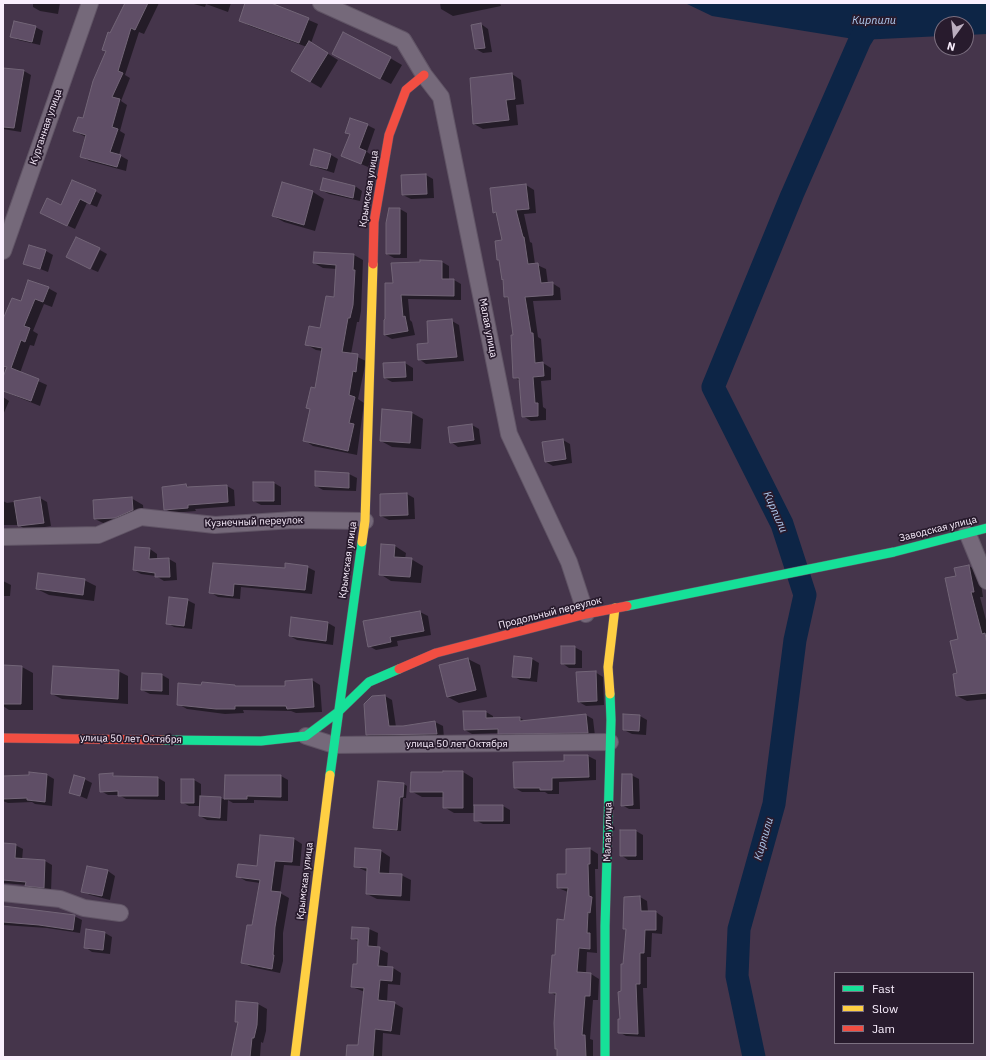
<!DOCTYPE html>
<meta charset="utf-8">
<style>
body{margin:0}
#map{position:relative;width:990px;height:1060px;overflow:hidden;background:#45354b;font-family:"IBM Plex Sans",sans-serif}
canvas{display:block}
.frame{position:absolute;inset:0;border:4px solid #faeffe;pointer-events:none}
.legend{position:absolute;left:834px;top:972px;width:140px;height:72px;box-sizing:border-box;background:#281b2d;border:1px solid #7c7081;margin:0;padding:5px 7px;list-style:none;font-size:12px;color:#faeffe}
.legend li{display:flex;align-items:center;gap:8px;height:20px}
.legend b{width:20px;border:1px solid #7c7081}
.north{position:absolute;left:934px;top:16px;width:40px;height:40px;box-sizing:border-box;background:#281b2d;border:1px solid #7c7081;border-radius:50%;rotate:195deg;font-size:11px;font-weight:700;line-height:16px;text-align:center;color:#faeffe}
.north::after{content:'';display:block;margin:auto;width:14px;height:18px;background:#bbaebf;clip-path:polygon(50% 0,100% 100%,50% 72%,0 100%)}
</style>
<div id="map">
<canvas width="990" height="1060"></canvas>
<div class="frame"></div>
<ul class="legend">
<li><b style="height:5px;background:#16e098"></b>Fast</li>
<li><b style="height:5px;background:#ffcf43"></b>Slow</li>
<li><b style="height:5px;background:#f24e42"></b>Jam</li>
</ul>
<div class="north">N</div>
</div>
<script>
const ctx = document.querySelector('canvas').getContext('2d');
ctx.lineJoin = 'round';
function fillPath(path, color) { ctx.fillStyle = color; ctx.fill(path, 'evenodd'); }
const poly = rows => new Path2D(rows.map(r => 'M' + r).join(''));
function trace(path, color, width, dash) { ctx.strokeStyle = color; ctx.lineWidth = width; ctx.lineCap = dash ? 'butt' : 'round'; ctx.setLineDash(dash || []); ctx.stroke(path); }
function write(font, color, halo, rows, align = 'center') {
  ctx.font = font + ' "IBM Plex Sans",sans-serif'; ctx.lineWidth = 3.5; ctx.setLineDash([]); ctx.textBaseline = 'middle'; ctx.strokeStyle = halo; ctx.fillStyle = color; for (const [text, x, y, turn = 0] of rows) {
    ctx.save(); ctx.translate(x, y); ctx.rotate((+turn || 0) * Math.PI / 180); ctx.textAlign = isNaN(turn) ? turn : align; if (halo) ctx.strokeText(text, 0, 0); ctx.fillText(text, 0, 0); ctx.restore();
  }
}
const water = poly([
 [685,3,987,3,987,34,966,35,966,24,942,24,942,36,860,40,712,16]
]);
const shadow = poly([
 [33,3,60,3,58,14,40,11,33,7],
 [125,3,159,3,144,34,139,32,125,75,130,78,121,101,127,105,120,131,125,134,119,155,128,160,126,171,89,161,81,156,86,137,74,131,84,120,106,51,103,50],
 [190,3,231,3,228,12,206,4,205,7],
 [246,3,269,3,318,24,311,43,338,60,321,88,292,71,307,47,250,26,240,21],
 [440,3,500,3,501,6,453,16,441,9],
 [481,24,488,29,492,52,483,53,476,49],
 [35,27,43,31,40,45,18,40,11,36],
 [390,58,402,65,391,84,344,60],
 [3,69,24,71,31,75,21,132,3,129],
 [512,74,521,80,524,104,516,105,518,125,483,129,474,124,471,105],
 [367,125,375,129,367,152,373,156,368,167,342,156,351,135,346,132],
 [331,155,338,159,334,173,318,168,311,164],
 [426,175,433,179,434,198,411,199,403,195,402,176],
 [323,180,355,186,362,191,360,201,329,194,321,190],
 [283,183,313,192,324,199,315,231,284,222,273,216],
 [526,185,534,190,536,213,524,214,530,242,532,243,535,264,546,269,548,284,552,283,560,288,561,300,533,301,538,337,541,339,543,363,551,368,551,380,541,381,543,407,546,409,546,420,531,421,523,416,520,381,514,377,514,335,509,299,505,297,504,280,503,279,500,261,498,260,503,241,497,214,494,212],
 [95,191,102,195,97,207,87,203,75,229,41,213,62,206],
 [400,209,407,213,407,258,394,258,387,254],
 [100,250,107,254,98,272,91,269],
 [46,251,53,255,48,272,25,263],
 [354,255,363,260,361,311,359,322,357,322,351,354,366,361,358,399,364,403,357,455,313,446,304,440,323,351,316,350,307,345,321,330,335,298,337,269,323,268,314,263],
 [442,262,449,266,449,280,454,280,461,284,461,300,408,299,410,320,412,322,415,335,392,339,385,335,394,284],
 [48,288,57,293,52,307,44,304,33,331,38,334,34,346,30,345,20,373,47,385,40,406,3,391,3,380,7,368,3,366,3,320,21,302],
 [452,321,459,325,464,361,426,364,419,359,430,344],
 [405,363,413,368,413,381,392,382,385,378,384,364],
 [3,397,9,401,3,415],
 [412,413,423,419,421,449,392,447,381,441],
 [472,425,479,429,481,444,458,447,451,442],
 [563,440,570,444,572,463,553,466,546,462],
 [316,472,349,474,357,478,356,491,323,490,316,486],
 [274,483,281,487,281,505,261,505,254,501],
 [186,485,191,488,227,486,234,490,235,506,195,509,196,511,172,513,165,509],
 [407,494,414,498,415,519,389,520,381,516],
 [40,498,47,502,51,526,26,530,19,525,3,525,3,501,7,503],
 [131,498,143,505,144,517,107,525,95,519],
 [395,546,406,553,405,559,411,559,423,566,421,583,391,581,380,574],
 [150,549,157,554,157,560,169,559,176,563,177,580,164,581,156,576,141,574,134,570],
 [213,564,286,569,307,567,315,571,312,594,241,587,240,599,218,597,210,592],
 [969,566,979,572,983,597,980,597,987,624,987,699,967,701,957,696,960,640,957,577],
 [84,580,96,586,94,601,49,595,37,589],
 [3,581,11,585,10,596,3,596],
 [187,600,195,604,192,629,174,627,167,623],
 [420,612,428,616,431,635,397,641,398,646,376,650,369,646,365,622],
 [328,623,335,627,333,645,297,640,290,636],
 [574,647,582,651,582,668,569,668,562,663],
 [468,659,480,665,487,697,459,703,448,697,440,666],
 [532,659,539,663,537,682,520,680,513,676],
 [3,666,22,667,33,673,33,710,9,710,3,706],
 [118,671,128,676,128,704,62,699,52,694],
 [595,672,603,677,604,705,586,706,579,702],
 [162,675,169,679,169,695,150,694,142,690],
 [312,680,320,685,322,712,296,713,291,711,243,710,244,713,225,714,187,709,178,704,202,686,286,687],
 [385,696,392,700,396,727,435,722,443,726,444,738,374,739,367,735,373,697],
 [486,712,493,716,493,719,520,718,525,721,586,715,593,719,595,736,507,737,499,733,472,734,465,730],
 [624,715,640,716,647,720,646,735,632,734,624,730],
 [565,756,588,756,596,760,596,780,559,782,559,794,548,794,545,792,522,792,515,788,565,762],
 [463,772,473,778,473,806,503,806,510,810,510,824,483,824,475,820,475,813,454,813,444,807,444,797,422,797,411,791],
 [112,774,116,777,158,778,165,782,165,800,126,799,119,795,108,795,101,791],
 [47,775,54,779,52,806,35,804,32,802,8,803,3,801,3,776],
 [631,775,639,779,640,809,629,809,622,805],
 [226,776,281,776,288,780,288,801,254,800,254,803,233,803,228,800,227,821,207,820,200,816,200,806,189,806,182,802,182,780,194,780,201,784,201,797,221,798,225,800],
 [84,779,92,783,87,799,70,792],
 [404,784,407,786,406,798,403,798,401,831,378,829,374,827],
 [636,831,643,835,643,860,628,860,621,855],
 [294,839,302,844,300,866,284,865,280,893,289,898,283,933,283,961,280,973,251,967,242,962,252,926,260,883,246,881,237,876,258,868],
 [3,844,15,845,23,849,22,860,45,861,52,865,51,891,34,890,27,885,3,883],
 [590,849,598,854,598,869,595,869,597,953,587,952,586,974,591,974,599,979,598,1000,593,1000,590,1039,593,1040,593,1057,558,1057,558,1050,556,1049,557,996,550,992,556,956,565,921,568,892,558,888],
 [381,851,390,857,389,874,401,875,411,880,410,901,377,899,367,894,368,872,355,866],
 [108,871,115,876,110,900,90,895,82,891],
 [640,897,647,901,648,912,656,912,663,917,662,934,652,933,651,957,647,957,647,988,643,988,645,1037,626,1036,619,1032,622,1020,622,992,627,930,624,928,625,898],
 [3,908,74,916,82,920,80,933,47,928,3,925],
 [353,928,369,929,378,933,377,948,388,953,387,968,393,968,401,973,400,985,388,984,387,1002,394,1003,403,1008,400,1035,383,1033,382,1057,347,1057,359,1046,365,992,352,987,358,965,359,942,352,938],
 [105,933,112,937,110,954,92,952,85,947],
 [258,1004,267,1009,266,1031,263,1043,261,1042,260,1057,232,1057,239,1023,236,1021]
]);
const river = poly([
 [754,1057,737,976,739,929,774,804,795,640,805,595,782,524,713,387,792,195,860,40,883,3]
]);
const building = poly([
 [125,3,148,3,135,30,131,28,118,71,123,73,112,97,120,99,112,127,118,129,110,152,121,155,117,167,80,157,86,135,73,131,78,117,83,118,93,81,106,51,102,50,108,32,110,33,125,3],
 [245,3,271,3,309,18,299,43,239,21,245,3],
 [14,21,36,26,32,42,10,37,14,21],
 [481,23,485,48,475,49,471,25,481,23],
 [343,32,391,57,380,79,332,54,343,32],
 [309,41,328,53,310,82,291,71,309,41],
 [3,68,24,70,14,128,3,127,3,68],
 [512,73,515,99,506,100,509,120,473,124,470,78,512,73],
 [350,118,368,124,359,148,366,151,361,164,341,156,350,134,345,133,350,118],
 [314,149,331,154,327,169,310,165,314,149],
 [426,174,427,194,402,195,401,175,426,174],
 [323,178,355,186,353,198,320,190,323,178],
 [72,180,96,190,90,204,80,199,67,226,40,213,47,198,61,205,72,180],
 [282,182,313,191,304,225,272,216,282,182],
 [526,184,529,209,516,210,523,237,524,237,528,264,538,263,541,283,553,282,553,295,525,297,531,333,533,333,535,363,543,362,544,376,533,377,535,403,538,403,538,416,522,417,519,378,513,378,511,335,513,335,508,297,504,297,503,279,502,280,499,260,497,260,495,241,502,240,496,212,493,213,490,188,526,184],
 [389,208,400,208,400,254,386,254,386,223,389,208],
 [76,237,100,248,90,269,66,257,76,237],
 [29,245,46,250,40,269,23,264,29,245],
 [314,252,354,254,353,270,355,270,353,305,350,318,348,318,342,352,358,354,356,372,353,371,349,395,355,397,349,423,354,424,348,451,303,441,310,409,306,408,311,387,315,388,322,348,305,345,309,326,320,328,326,296,334,297,336,265,313,263,314,252],
 [420,260,442,261,442,279,454,279,454,296,401,295,403,317,405,316,408,331,384,335,384,320,385,319,385,283,393,283,391,263,420,262,420,260],
 [28,280,49,287,43,302,35,299,24,326,30,328,25,342,21,340,11,368,39,379,31,401,3,391,3,377,7,367,3,366,3,319,12,298,21,301,28,280],
 [452,319,457,357,418,360,417,344,428,343,427,321,452,319],
 [405,362,406,377,384,378,383,363,405,362],
 [382,409,412,412,410,443,380,441,382,409],
 [472,424,474,440,450,443,448,427,472,424],
 [563,439,566,459,545,462,542,442,563,439],
 [315,471,349,473,349,488,315,486,315,471],
 [253,482,274,482,274,501,253,501,253,482],
 [186,484,187,487,227,485,228,502,188,505,188,508,164,510,162,487,186,484],
 [407,493,408,515,380,516,380,494,407,493],
 [40,497,44,523,18,526,14,501,40,497],
 [132,497,133,510,115,518,94,519,93,500,132,497],
 [381,544,395,545,394,557,412,558,410,577,379,575,381,544],
 [135,547,150,548,149,559,169,558,170,577,155,577,155,573,133,570,135,547],
 [213,563,285,568,285,563,308,566,305,590,234,584,233,596,209,593,213,563],
 [969,565,974,592,971,592,982,634,985,633,987,644,987,693,956,696,953,674,957,673,950,641,958,639,945,578,956,576,954,568,969,565],
 [38,573,85,579,83,595,36,589,38,573],
 [169,597,188,599,184,626,166,624,169,597],
 [420,611,424,631,390,637,391,642,368,647,363,621,420,611],
 [291,617,328,622,326,641,289,636,291,617],
 [561,646,575,646,575,664,561,664,561,646],
 [514,656,532,658,530,678,512,677,514,656],
 [468,658,476,690,447,697,439,665,468,658],
 [3,665,22,666,21,704,3,704,3,665],
 [53,666,119,670,118,699,51,694,53,666],
 [596,671,597,701,578,702,576,672,596,671],
 [142,673,162,674,162,691,141,690,142,673],
 [312,679,314,707,287,709,286,706,235,706,235,709,216,709,177,705,178,683,201,685,202,682,235,685,235,686,285,686,285,681,312,679],
 [385,695,389,726,403,726,435,721,437,734,366,735,364,704,372,696,385,695],
 [463,711,486,711,486,718,520,717,520,721,586,714,588,733,498,734,498,729,464,730,463,711],
 [623,714,640,715,639,731,623,730,623,714],
 [564,755,588,755,589,777,552,778,552,790,540,790,540,788,514,788,513,762,564,761,564,755],
 [443,771,463,771,463,808,443,808,443,792,410,792,411,772,443,772,443,771],
 [29,772,47,774,45,802,27,800,27,798,3,799,3,776,29,775,29,772],
 [113,773,113,776,158,777,158,796,118,796,118,791,100,792,99,774,113,773],
 [622,774,632,774,633,805,621,806,622,774],
 [74,775,85,778,80,796,69,793,74,775],
 [225,775,281,775,281,797,247,796,247,799,224,799,225,775],
 [181,779,194,779,194,803,181,803,181,779],
 [378,781,404,783,403,797,400,797,397,830,373,828,378,781],
 [200,796,221,797,220,818,199,816,200,796],
 [474,805,503,805,503,821,474,821,474,805],
 [620,830,636,830,636,856,620,856,620,830],
 [260,835,294,838,292,862,275,861,271,891,281,892,275,927,273,955,274,955,272,969,241,963,247,925,252,925,260,880,236,877,238,864,257,866,260,835],
 [3,843,16,844,15,858,45,860,44,888,25,886,26,882,3,880,3,843],
 [355,848,381,850,379,873,402,874,401,896,366,894,367,868,354,867,355,848],
 [590,848,590,864,588,864,589,896,592,897,590,913,588,912,587,933,590,933,590,949,579,948,577,972,591,973,590,996,585,996,582,1035,585,1035,586,1057,557,1057,557,1049,555,1049,554,1023,556,993,549,993,552,955,555,955,557,919,564,920,568,888,557,888,557,874,566,874,566,849,590,848],
 [87,866,108,870,102,896,81,892,87,866],
 [640,896,641,911,656,911,656,930,645,930,644,953,640,953,640,984,636,984,638,1034,618,1033,618,1019,620,1019,618,992,621,991,621,964,623,964,626,929,623,929,624,897,640,896],
 [3,906,75,915,73,930,39,925,3,922,3,906],
 [352,927,369,928,368,946,380,947,378,966,393,967,392,981,380,980,378,1000,395,1002,391,1031,375,1029,373,1057,346,1057,347,1045,358,1045,364,988,351,987,353,964,357,964,358,939,351,939,352,927],
 [86,929,105,932,103,950,84,948,86,929],
 [236,1001,258,1003,257,1025,254,1038,252,1038,250,1057,231,1057,238,1022,235,1022,236,1001]
]);
const street = poly([
 [321,3,403,40,424,75,441,97,509,434,569,562,586,614],
 [3,251,90,3],
 [967,532,987,581],
 [3,537,98,535,141,517,215,525,294,520,365,521],
 [306,736,334,745,610,742],
 [3,893,60,899,84,908,120,913]
]);
const fast = poly([
 [627,606,894,552,987,528],
 [163,740,261,741,306,736,338,712,369,682,399,669],
 [330,775,362,542],
 [605,1057,605,926,611,720,610,694]
]);
const slow = poly([
 [362,542,365,521,373,264],
 [610,694,608,667,615,608],
 [295,1057,330,775]
]);
const jam = poly([
 [373,264,374,222,389,135,406,90,424,75],
 [399,669,436,653,586,614,627,606],
 [3,738,163,740]
]);
const streetNames = [
 ["Курганная улица",46,127,-71],
 ["Крымская улица",369,189,-81],
 ["Малая улица",488,328,79],
 ["Кузнечный переулок",254,522,-2],
 ["Заводская улица",938,529,-14],
 ["Крымская улица",348,560,-82],
 ["Продольный переулок",550,613,-14],
 ["улица 50 лет Октября",131,739,1],
 ["улица 50 лет Октября",457,744],
 ["Малая улица",608,832,-89],
 ["Крымская улица",305,881,-83]
];
const waterNames = [
 ["Кирпили",874,21],
 ["Кирпили",775,512,66],
 ["Кирпили",764,839,-74]
];
fillPath(water, '#0d2546');
fillPath(shadow, '#0007');
trace(river, '#0d2546', 23);
fillPath(building, '#5f4e66');
trace(building, '#726577', 1);
trace(street, '#605465', 18);
trace(fast, '#605465', 10);
trace(slow, '#605465', 10);
trace(jam, '#605465', 10);
trace(street, '#75697a', 16);
trace(fast, '#16e098', 9);
trace(slow, '#ffcf43', 9);
trace(jam, '#f24e42', 9);
write('10px', '#faeffe', '#281b2d', streetNames);
write('italic 11px', '#b0ccf1', '#281b2d', waterNames);
</script>
